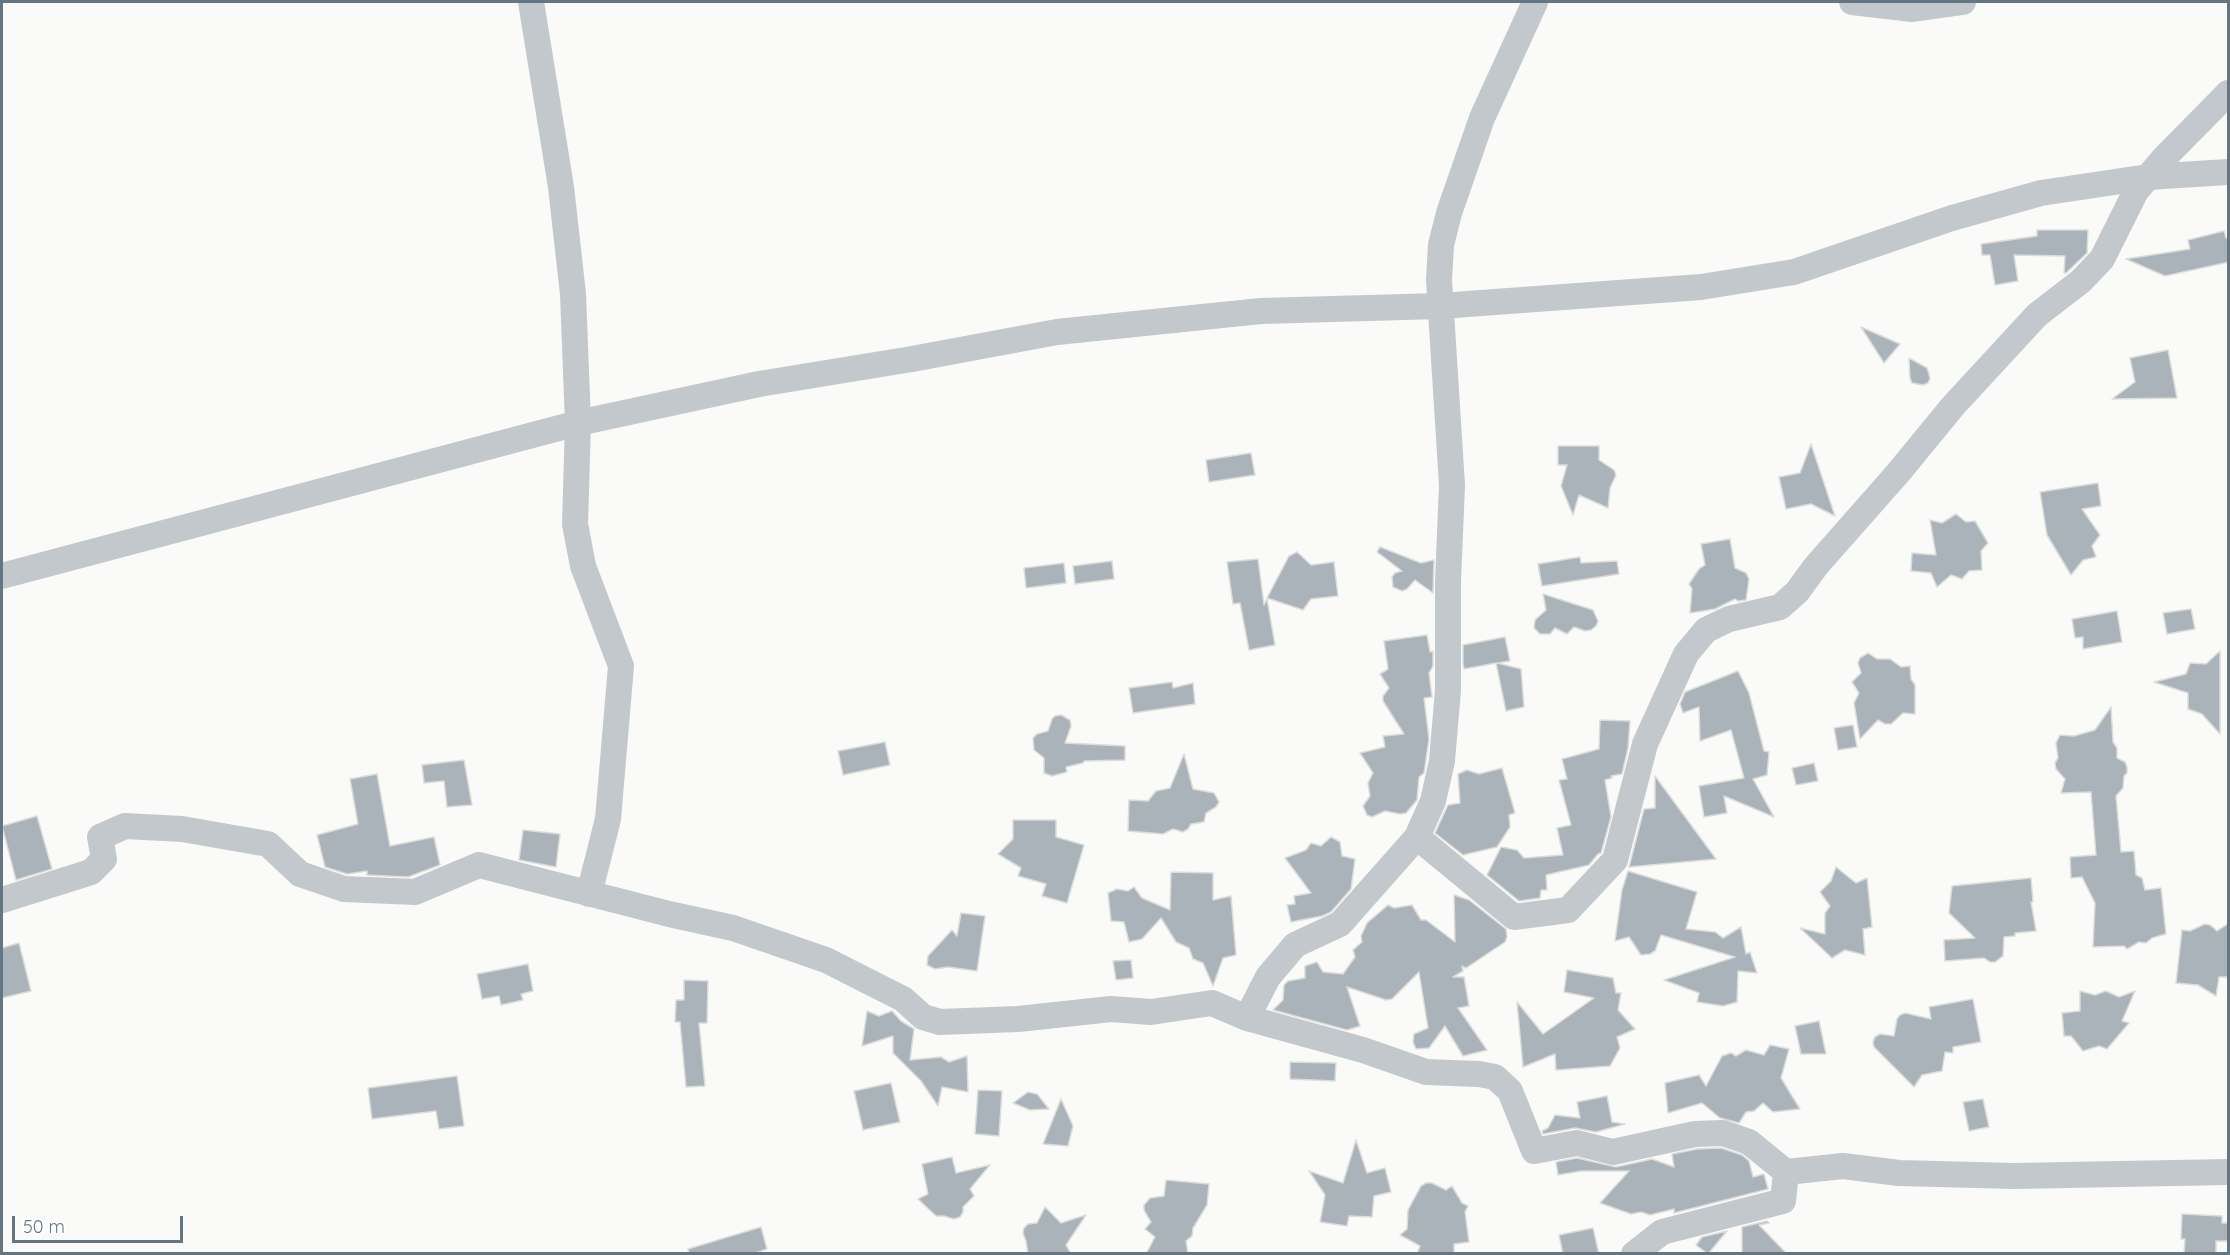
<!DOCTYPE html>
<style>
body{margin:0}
#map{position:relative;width:2230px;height:1255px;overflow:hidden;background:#fafaf8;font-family:Quicksand,sans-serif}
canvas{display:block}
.frame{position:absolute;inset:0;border:3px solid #657683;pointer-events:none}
.scale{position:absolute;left:12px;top:1216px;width:171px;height:27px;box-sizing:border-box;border:3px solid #657683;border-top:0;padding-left:8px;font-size:18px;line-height:21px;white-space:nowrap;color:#657683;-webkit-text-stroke:4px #fff;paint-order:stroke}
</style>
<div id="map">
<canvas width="2230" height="1255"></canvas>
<div class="frame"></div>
<div class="scale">50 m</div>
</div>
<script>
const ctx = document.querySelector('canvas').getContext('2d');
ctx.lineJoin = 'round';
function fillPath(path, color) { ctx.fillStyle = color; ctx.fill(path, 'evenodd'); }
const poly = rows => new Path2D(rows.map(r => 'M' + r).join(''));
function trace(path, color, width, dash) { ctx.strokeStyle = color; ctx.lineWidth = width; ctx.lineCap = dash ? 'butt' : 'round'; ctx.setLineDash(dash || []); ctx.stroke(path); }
const building = poly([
 [2037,230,2088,230,2087,253,2066,273,2064,273,2065,256,2014,255,2018,281,1995,285,1990,255,1982,255,1981,244,2037,236,2037,230],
 [2224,231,2226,238,2229,237,2229,262,2165,276,2126,259,2190,249,2188,240,2224,231],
 [1861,327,1900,344,1884,363,1861,327],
 [2168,350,2177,398,2112,399,2135,382,2130,358,2168,350],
 [1909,358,1927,368,1930,378,1928,383,1923,385,1912,383,1910,378,1909,358],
 [1811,444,1835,516,1811,504,1786,509,1779,477,1800,473,1811,444],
 [1558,446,1599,446,1599,460,1614,470,1616,475,1610,488,1608,508,1579,495,1573,515,1561,486,1567,465,1558,465,1558,446],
 [1251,453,1255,475,1209,482,1206,460,1251,453],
 [2098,483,2101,506,2082,509,2100,535,2092,546,2096,557,2083,560,2071,575,2047,535,2040,492,2098,483],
 [1956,514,1966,522,1975,521,1988,543,1981,551,1982,570,1969,571,1962,579,1951,575,1937,587,1931,573,1911,571,1912,553,1936,555,1930,520,1942,523,1956,514],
 [1730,539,1735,568,1746,573,1749,579,1746,600,1738,601,1735,599,1715,609,1690,613,1692,589,1689,584,1699,569,1705,565,1701,544,1730,539],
 [1380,547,1421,563,1434,560,1433,593,1415,580,1407,589,1402,591,1393,587,1392,577,1395,573,1402,571,1377,552,1380,547],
 [1297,552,1311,565,1334,562,1338,596,1311,599,1303,610,1267,598,1289,556,1297,552],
 [1580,557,1581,563,1617,561,1619,574,1542,586,1538,564,1580,557],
 [1258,559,1264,605,1267,599,1275,645,1249,650,1240,603,1233,604,1227,562,1258,559],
 [1112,561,1114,579,1075,584,1073,566,1112,561],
 [1064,563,1066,583,1026,588,1024,568,1064,563],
 [1543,594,1593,610,1598,621,1596,626,1591,630,1585,631,1574,627,1567,634,1555,628,1550,634,1540,634,1534,628,1535,620,1546,610,1543,594],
 [2191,609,2195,629,2167,634,2163,613,2191,609],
 [2117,611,2122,642,2083,649,2083,637,2075,638,2072,619,2117,611],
 [1427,635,1430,652,1433,651,1433,666,1429,673,1432,697,1424,698,1429,739,1424,773,1419,777,1417,800,1406,813,1400,814,1385,811,1372,817,1367,815,1363,806,1370,796,1368,783,1373,773,1360,753,1385,747,1383,736,1404,734,1383,701,1383,696,1389,688,1380,674,1388,669,1384,641,1427,635],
 [1505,637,1510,661,1497,663,1521,669,1524,707,1506,711,1496,663,1464,669,1463,663,1463,645,1505,637],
 [2220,651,2220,734,2202,714,2188,709,2188,693,2154,682,2186,674,2190,663,2206,664,2220,651],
 [1868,653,1877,659,1890,659,1901,667,1910,666,1911,679,1915,685,1915,714,1903,713,1891,724,1885,724,1878,720,1860,739,1854,703,1859,693,1852,682,1861,673,1858,663,1860,658,1868,653],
 [1738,671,1749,693,1764,751,1769,752,1767,775,1753,779,1774,817,1724,796,1727,813,1704,817,1699,786,1744,778,1731,730,1700,741,1699,707,1683,713,1680,704,1685,692,1738,671],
 [1172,682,1173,688,1193,683,1195,704,1133,713,1129,688,1172,682],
 [2111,707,2113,742,2117,748,2117,758,2125,762,2127,767,2127,773,2124,776,2123,788,2116,796,2121,852,2134,851,2136,875,2142,878,2145,890,2161,888,2166,934,2152,938,2146,943,2139,942,2127,949,2124,946,2093,947,2095,903,2082,877,2071,878,2070,857,2096,855,2091,792,2061,793,2065,779,2056,769,2055,763,2058,758,2056,743,2060,735,2074,736,2095,730,2111,707],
 [1061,715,1070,720,1071,726,1065,743,1125,746,1125,760,1084,761,1083,763,1066,767,1067,772,1052,776,1044,773,1044,758,1034,750,1033,738,1037,734,1048,731,1052,719,1055,716,1061,715],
 [1600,720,1630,721,1628,748,1622,774,1611,776,1612,778,1605,780,1611,817,1601,853,1598,854,1589,865,1546,875,1547,890,1541,890,1540,898,1519,901,1487,875,1501,847,1517,850,1524,858,1563,855,1557,828,1571,825,1559,780,1567,779,1562,759,1599,749,1600,720],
 [1853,725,1857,747,1838,750,1834,728,1853,725],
 [885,742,890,765,843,775,838,751,885,742],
 [1184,754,1193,789,1214,793,1219,802,1216,807,1206,813,1204,822,1191,824,1188,829,1183,832,1173,829,1163,834,1128,831,1129,800,1148,801,1156,791,1170,788,1184,754],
 [464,760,472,805,447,807,444,781,424,783,422,765,464,760],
 [1814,763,1818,781,1796,785,1792,768,1814,763],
 [1502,768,1515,813,1509,815,1510,827,1497,847,1463,855,1435,833,1448,805,1460,803,1458,774,1467,770,1479,774,1502,768],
 [377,774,390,846,434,837,440,865,408,877,367,875,367,871,347,874,325,867,317,835,358,824,350,779,377,774],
 [1655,776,1716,859,1629,867,1644,809,1655,808,1655,776],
 [37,816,52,869,16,880,2,826,37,816],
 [1013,820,1056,820,1056,837,1084,845,1067,903,1042,896,1046,884,1018,876,1021,868,998,854,1013,839,1013,820],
 [523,830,560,834,556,867,519,860,523,830],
 [1331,837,1340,842,1342,856,1355,859,1351,889,1331,912,1322,916,1291,922,1287,905,1295,904,1294,896,1311,893,1285,858,1306,850,1311,843,1321,846,1331,837],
 [1836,867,1856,883,1867,878,1872,927,1863,929,1865,955,1845,950,1832,958,1800,928,1825,934,1825,913,1830,906,1820,892,1831,881,1836,867],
 [1628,871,1697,892,1686,929,1715,932,1723,938,1741,927,1746,954,1750,952,1757,973,1738,971,1737,1002,1723,1006,1697,1002,1699,993,1664,980,1735,957,1661,935,1655,951,1650,954,1641,955,1629,937,1615,941,1622,890,1628,871],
 [1171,872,1213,873,1213,900,1231,896,1236,955,1223,958,1213,986,1203,963,1193,959,1189,948,1176,942,1161,918,1142,939,1129,942,1124,922,1111,921,1108,893,1117,889,1128,891,1134,887,1142,898,1170,910,1171,872],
 [2031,878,2033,902,2031,902,2036,931,2015,933,2015,936,2004,937,2003,956,1995,962,1990,962,1984,958,1945,961,1944,940,1975,938,1949,913,1952,886,2031,878],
 [1454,895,1469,900,1506,929,1507,937,1505,942,1466,968,1462,966,1463,971,1453,977,1464,977,1469,1006,1458,1008,1487,1050,1463,1056,1445,1026,1429,1048,1416,1049,1413,1042,1414,1034,1428,1028,1419,972,1392,999,1386,1000,1347,987,1360,1026,1347,1030,1273,1010,1283,1000,1284,985,1288,981,1305,978,1305,966,1317,962,1323,972,1343,974,1355,957,1353,950,1362,942,1361,936,1367,923,1388,905,1394,908,1412,905,1421,920,1426,920,1455,942,1454,895],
 [961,913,985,916,977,971,948,967,935,969,927,965,928,956,952,930,957,936,961,913],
 [2229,923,2229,977,2219,977,2216,996,2198,985,2176,983,2182,930,2190,931,2205,924,2210,925,2217,931,2229,923],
 [19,943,31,991,2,998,2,948,19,943],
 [1131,960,1133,978,1116,980,1113,961,1131,960],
 [528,964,533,991,521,994,523,1000,501,1005,499,996,482,999,477,974,528,964],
 [1567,970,1613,978,1616,993,1621,993,1618,1010,1635,1029,1617,1037,1620,1048,1610,1066,1556,1070,1555,1054,1523,1067,1517,1002,1543,1034,1594,998,1564,992,1567,970],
 [684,980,708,981,707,1023,699,1023,705,1086,686,1087,680,1022,675,1022,676,1000,684,1000,684,980],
 [2080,991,2095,995,2106,991,2119,997,2135,991,2122,1021,2129,1023,2107,1049,2099,1046,2083,1051,2071,1036,2064,1036,2062,1013,2080,1011,2080,991],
 [1973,999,1981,1042,1953,1047,1953,1053,1945,1052,1942,1071,1922,1075,1914,1087,1874,1047,1873,1042,1875,1037,1880,1034,1894,1036,1897,1019,1900,1015,1905,1013,1931,1019,1929,1007,1973,999],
 [867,1011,879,1016,892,1011,901,1021,914,1029,910,1060,941,1057,949,1062,967,1056,968,1092,942,1087,938,1106,921,1081,893,1053,893,1036,862,1046,867,1011],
 [1819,1021,1826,1054,1801,1054,1795,1026,1819,1021],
 [1770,1045,1789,1049,1781,1078,1800,1109,1773,1112,1763,1103,1754,1111,1746,1112,1739,1123,1720,1118,1702,1103,1668,1113,1665,1083,1699,1075,1706,1086,1722,1056,1731,1053,1736,1056,1746,1050,1764,1055,1770,1045],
 [1290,1062,1336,1063,1335,1081,1290,1079,1290,1062],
 [457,1076,464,1126,439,1129,436,1111,372,1119,368,1088,457,1076],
 [891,1083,900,1122,863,1130,854,1091,891,1083],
 [978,1090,1002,1091,999,1136,975,1134,978,1090],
 [1028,1092,1037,1094,1049,1109,1030,1110,1013,1103,1028,1092],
 [1607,1096,1612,1122,1625,1124,1596,1132,1575,1128,1543,1134,1542,1131,1548,1128,1555,1115,1580,1118,1577,1102,1607,1096],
 [1061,1099,1073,1126,1068,1146,1043,1144,1061,1099],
 [1983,1099,1989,1127,1969,1131,1963,1102,1983,1099],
 [1356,1140,1367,1173,1385,1168,1391,1192,1374,1196,1372,1217,1349,1216,1347,1226,1320,1222,1325,1195,1309,1171,1343,1183,1356,1140],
 [1721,1148,1742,1155,1749,1161,1753,1177,1764,1174,1768,1189,1674,1213,1674,1209,1650,1215,1641,1212,1631,1214,1600,1203,1629,1171,1581,1171,1558,1175,1556,1162,1577,1158,1616,1167,1652,1159,1674,1167,1672,1154,1697,1149,1721,1148],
 [952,1157,956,1173,990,1165,970,1189,974,1196,963,1207,963,1212,960,1217,954,1219,944,1216,936,1216,918,1199,928,1194,922,1164,952,1157],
 [1166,1180,1209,1184,1207,1205,1193,1228,1192,1236,1186,1241,1188,1254,1146,1254,1155,1237,1145,1229,1151,1222,1144,1210,1144,1205,1150,1198,1164,1196,1166,1180],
 [1426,1183,1432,1183,1446,1190,1452,1186,1462,1203,1468,1206,1465,1212,1469,1242,1454,1244,1454,1254,1417,1254,1420,1246,1400,1235,1407,1229,1408,1210,1421,1186,1426,1183],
 [1045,1207,1061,1223,1086,1215,1066,1245,1071,1254,1028,1254,1026,1241,1023,1233,1024,1228,1028,1224,1037,1223,1045,1207],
 [2182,1214,2222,1216,2222,1223,2229,1223,2229,1241,2216,1241,2216,1254,2184,1254,2185,1239,2181,1239,2182,1214],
 [1767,1221,1769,1223,1759,1225,1787,1254,1742,1254,1742,1227,1767,1221],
 [761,1227,767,1249,752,1254,689,1254,688,1249,761,1227],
 [1593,1228,1599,1254,1563,1254,1559,1235,1593,1228],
 [1727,1231,1708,1254,1696,1245,1702,1237,1727,1231]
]);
const minor = poly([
 [531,2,561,187,573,294,578,423,575,524,583,566,621,666,608,819,589,894],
 [1852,2,1913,9,1963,2],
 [2,576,578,423,759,384,912,359,1057,332,1261,311,1440,306,1701,287,1794,272,1952,218,2041,193,2148,177,2228,172],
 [1417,837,1514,917,1568,910,1615,860,1645,744,1686,654,1706,630,1729,619,1780,607,1797,592,1816,566,1898,473,1953,406,2037,315,2081,281,2102,259,2136,191,2165,157,2228,93],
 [2,900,91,872,104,859,100,837,125,826,182,829,268,844,300,874,344,889,415,892,479,865,669,914,733,928,826,960,903,999,923,1017,940,1022,1018,1019,1111,1009,1151,1012,1212,1003,1247,1018,1363,1050,1426,1072,1479,1074,1495,1077,1510,1091,1534,1151,1577,1143,1613,1152,1695,1134,1723,1133,1749,1142,1786,1172],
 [1247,1018,1268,977,1295,945,1340,924,1417,837,1433,801,1442,761,1448,690,1448,582,1452,485,1439,280,1441,245,1449,213,1482,118,1535,2],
 [1634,1254,1662,1232,1783,1201,1786,1172,1843,1166,1899,1173,2014,1176,2228,1172]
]);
fillPath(building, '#aab3b9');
trace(building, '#dcdcda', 1.5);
trace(minor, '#c3c8cc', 26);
</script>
